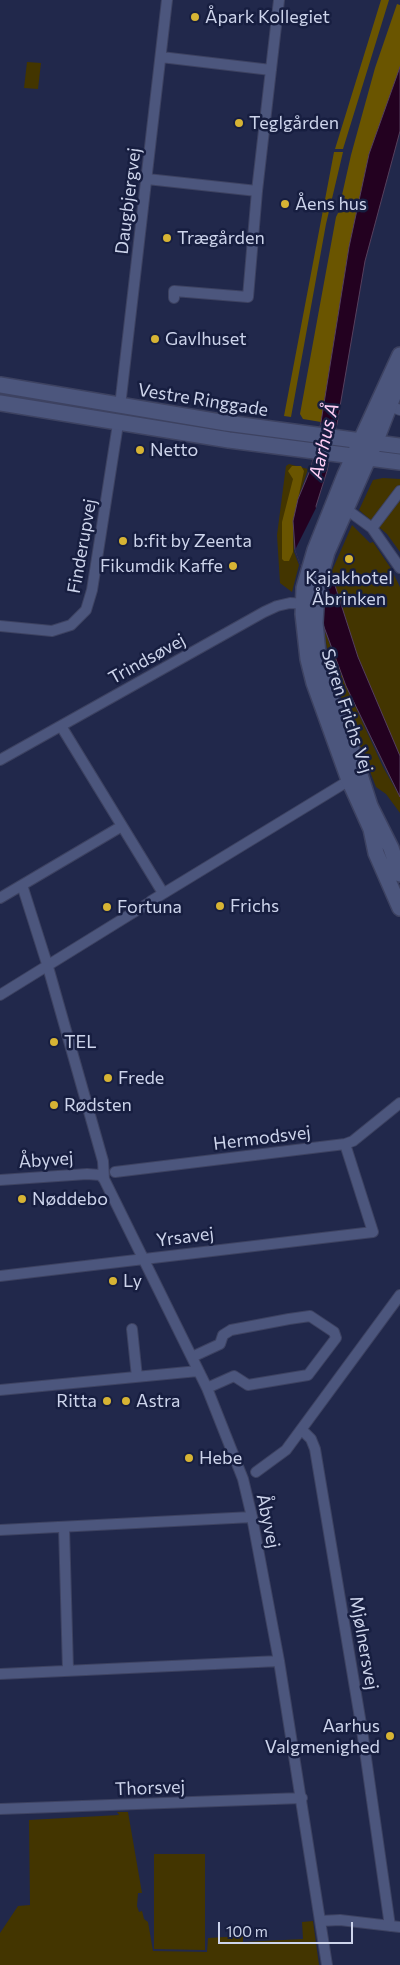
<!DOCTYPE html>
<meta charset="utf-8">
<style>
body{margin:0}
#map{position:relative;width:400px;height:1965px;overflow:hidden;background:#21284b;font-family:Commissioner,sans-serif}
canvas{display:block}
.scale{position:absolute;left:218px;top:1922px;width:135px;height:22px;box-sizing:border-box;border:2px solid #cdd4eb;border-top:0;padding-left:6px;font-size:15px;line-height:18px;white-space:nowrap;color:#cdd4eb;-webkit-text-stroke:4px #171e40;paint-order:stroke}
</style>
<div id="map">
<canvas width="400" height="1965"></canvas>
<div class="scale">100 m</div>
</div>
<script>
const ctx = document.querySelector('canvas').getContext('2d');
ctx.lineJoin = 'round';
function fillPath(path, color) { ctx.fillStyle = color; ctx.fill(path, 'evenodd'); }
const poly = rows => new Path2D(rows.map(r => 'M' + r).join(''));
function trace(path, color, width, dash) { ctx.strokeStyle = color; ctx.lineWidth = width; ctx.lineCap = dash ? 'butt' : 'round'; ctx.setLineDash(dash || []); ctx.stroke(path); }
function write(font, color, halo, rows, align = 'center') {
  ctx.font = font + ' Commissioner,sans-serif'; ctx.lineWidth = 5; ctx.setLineDash([]); ctx.textBaseline = 'middle'; ctx.strokeStyle = halo; ctx.fillStyle = color; for (const [text, x, y, turn = 0] of rows) {
    ctx.save(); ctx.translate(x, y); ctx.rotate((+turn || 0) * Math.PI / 180); ctx.textAlign = isNaN(turn) ? turn : align; if (halo) ctx.strokeText(text, 0, 0); ctx.fillText(text, 0, 0); ctx.restore();
  }
}
const green = poly([
 [27,62,41,63,38,89,24,88],
 [90,408,324,443,325,445,226,434,73,410],
 [289,464,308,469,298,499,293,521,294,552,299,565,292,592,280,583,277,535,286,466],
 [383,478,400,479,400,552,387,534,359,510,373,480],
 [352,525,370,543,373,542,390,567,400,587,400,756,358,657,331,573],
 [323,627,346,686,383,767,400,797,400,813,386,794,376,787,332,674],
 [117,1812,128,1812,142,1893,138,1893,137,1906,139,1912,142,1911,144,1919,148,1922,153,1951,207,1952,208,1938,243,1936,243,1942,303,1939,302,1922,313,1921,319,1965,0,1965,0,1933,18,1906,30,1905,29,1820,119,1815],
 [154,1854,205,1854,205,1950,154,1949]
]);
const forest = poly([
 [381,0,389,0,343,149,335,149],
 [397,4,400,5,400,67,369,154,349,247,321,422,303,419,300,414,336,217,338,213,341,212,345,196,342,195,351,155,375,68],
 [334,152,343,152,326,224,291,417,284,416],
 [292,466,301,466,304,471,293,522,293,552,289,561,284,561,282,559,282,522,293,479,288,471]
]);
const water = poly([
 [400,67,400,131,365,261,337,424,327,471,316,506,331,573,358,657,400,756,400,797,346,686,295,549,293,521,298,499,311,468,321,422,349,247,369,154,400,67]
]);
const pier = poly([
 [321,423,337,425,327,470,311,468],
 [317,506,331,572,329,573,325,590,323,627,295,550]
]);
const street = poly([
 [161,57,271,70],
 [147,179,257,191],
 [174,298,174,291,248,297,257,191,279,0],
 [120,406,167,0],
 [390,406,400,410],
 [346,509,372,528,400,568],
 [372,528,400,491],
 [0,626,52,631,71,625,86,610,92,590,118,424],
 [61,726,163,893],
 [0,760,264,612,277,606,290,603,309,604],
 [22,885,48,967,103,1161,104,1179],
 [0,898,122,826],
 [151,901,353,778],
 [0,995,147,904],
 [115,1172,345,1144,353,1141,400,1103],
 [0,1180,87,1174,100,1175,104,1179,207,1388,243,1479,252,1517,279,1661,327,1965],
 [0,1276,373,1232,345,1144],
 [132,1329,137,1377],
 [192,1357,220,1344,223,1335,231,1330,289,1319,310,1316,334,1332,336,1338,308,1375,248,1385,234,1376,207,1388],
 [0,1390,198,1371],
 [302,1430,311,1439,315,1449,362,1730,390,1926],
 [256,1472,286,1450,400,1295],
 [64,1527,68,1670],
 [0,1530,252,1517],
 [0,1674,279,1661],
 [0,1809,302,1798],
 [320,1921,340,1920,400,1927]
]);
const secondary = poly([
 [400,355,345,475,315,550,304,588,303,614,308,659,314,683,349,780,371,829,376,853,400,908],
 [400,378,375,443,327,552,317,588,315,623,318,654,328,694,352,750,370,806,391,848,400,874],
 [0,385,226,423,400,446],
 [0,403,229,440,400,462]
]);
const markers = [
 [195,17,5,"#d7b434"],
 [239,123,5,"#d7b434"],
 [285,204,5,"#d7b434"],
 [167,238,5,"#d7b434"],
 [155,339,5,"#d7b434"],
 [140,450,5,"#d7b434"],
 [123,541,5,"#d7b434"],
 [349,559,5,"#d7b434"],
 [233,566,5,"#d7b434"],
 [220,906,5,"#d7b434"],
 [107,907,5,"#d7b434"],
 [54,1042,5,"#d7b434"],
 [108,1078,5,"#d7b434"],
 [54,1105,5,"#d7b434"],
 [22,1199,5,"#d7b434"],
 [113,1281,5,"#d7b434"],
 [107,1401,5,"#d7b434"],
 [126,1401,5,"#d7b434"],
 [189,1458,5,"#d7b434"],
 [390,1736,5,"#d7b434"]
];
const poiNames = [
 ["Åpark Kollegiet",205,17],
 ["Teglgården",249,123],
 ["Åens hus",295,204],
 ["Trægården",177,238],
 ["Gavlhuset",165,339],
 ["Netto",150,450],
 ["b:fit by Zeenta",133,541],
 ["Fikumdik Kaffe",223,566,"right"],
 ["Kajakhotel",349,578,"center"],
 ["Åbrinken",349,599,"center"],
 ["Frichs",230,906],
 ["Fortuna",117,907],
 ["TEL",64,1042],
 ["Frede",118,1078],
 ["Rødsten",64,1105],
 ["Nøddebo",32,1199],
 ["Ly",123,1281],
 ["Ritta",97,1401,"right"],
 ["Astra",136,1401],
 ["Hebe",199,1458],
 ["Aarhus",380,1726,"right"],
 ["Valgmenighed",380,1747,"right"]
];
const streetNames = [
 ["Daugbjergvej",128,201,-83],
 ["Vestre Ringgade",203,400,9],
 ["Finderupvej",82,546,-80],
 ["Trindsøvej",147,659,-29],
 ["Søren Frichs Vej",347,711,72],
 ["Hermodsvej",262,1138,-7],
 ["Åbyvej",46,1160,-4],
 ["Yrsavej",185,1237,-7],
 ["Åbyvej",268,1521,78],
 ["Mjølnersvej",364,1643,80],
 ["Thorsvej",150,1788,-2]
];
const waterNames = [
 ["Aarhus Å",324,441,-77]
];
fillPath(green, '#433500');
fillPath(forest, '#6a5500');
fillPath(water, '#230120');
trace(water, '#56405d', 1);
fillPath(pier, '#21284b');
trace(street, '#3d4261', 12);
trace(secondary, '#3d4261', 18);
trace(street, '#4c567d', 10);
trace(secondary, '#4c567d', 15);
for (const [x, y, r, color] of markers) { const dot = new Path2D(); dot.arc(x, y, r, 0, 2 * Math.PI); ctx.fillStyle = color; ctx.fill(dot); trace(dot, '#171e40', 2); }
write('18px', '#cdd4eb', '#171e40', poiNames, 'left');
write('18px', '#cdd4eb', '#171e40', streetNames);
write('italic 19px', '#ffcef5', '#171e40', waterNames);
</script>
